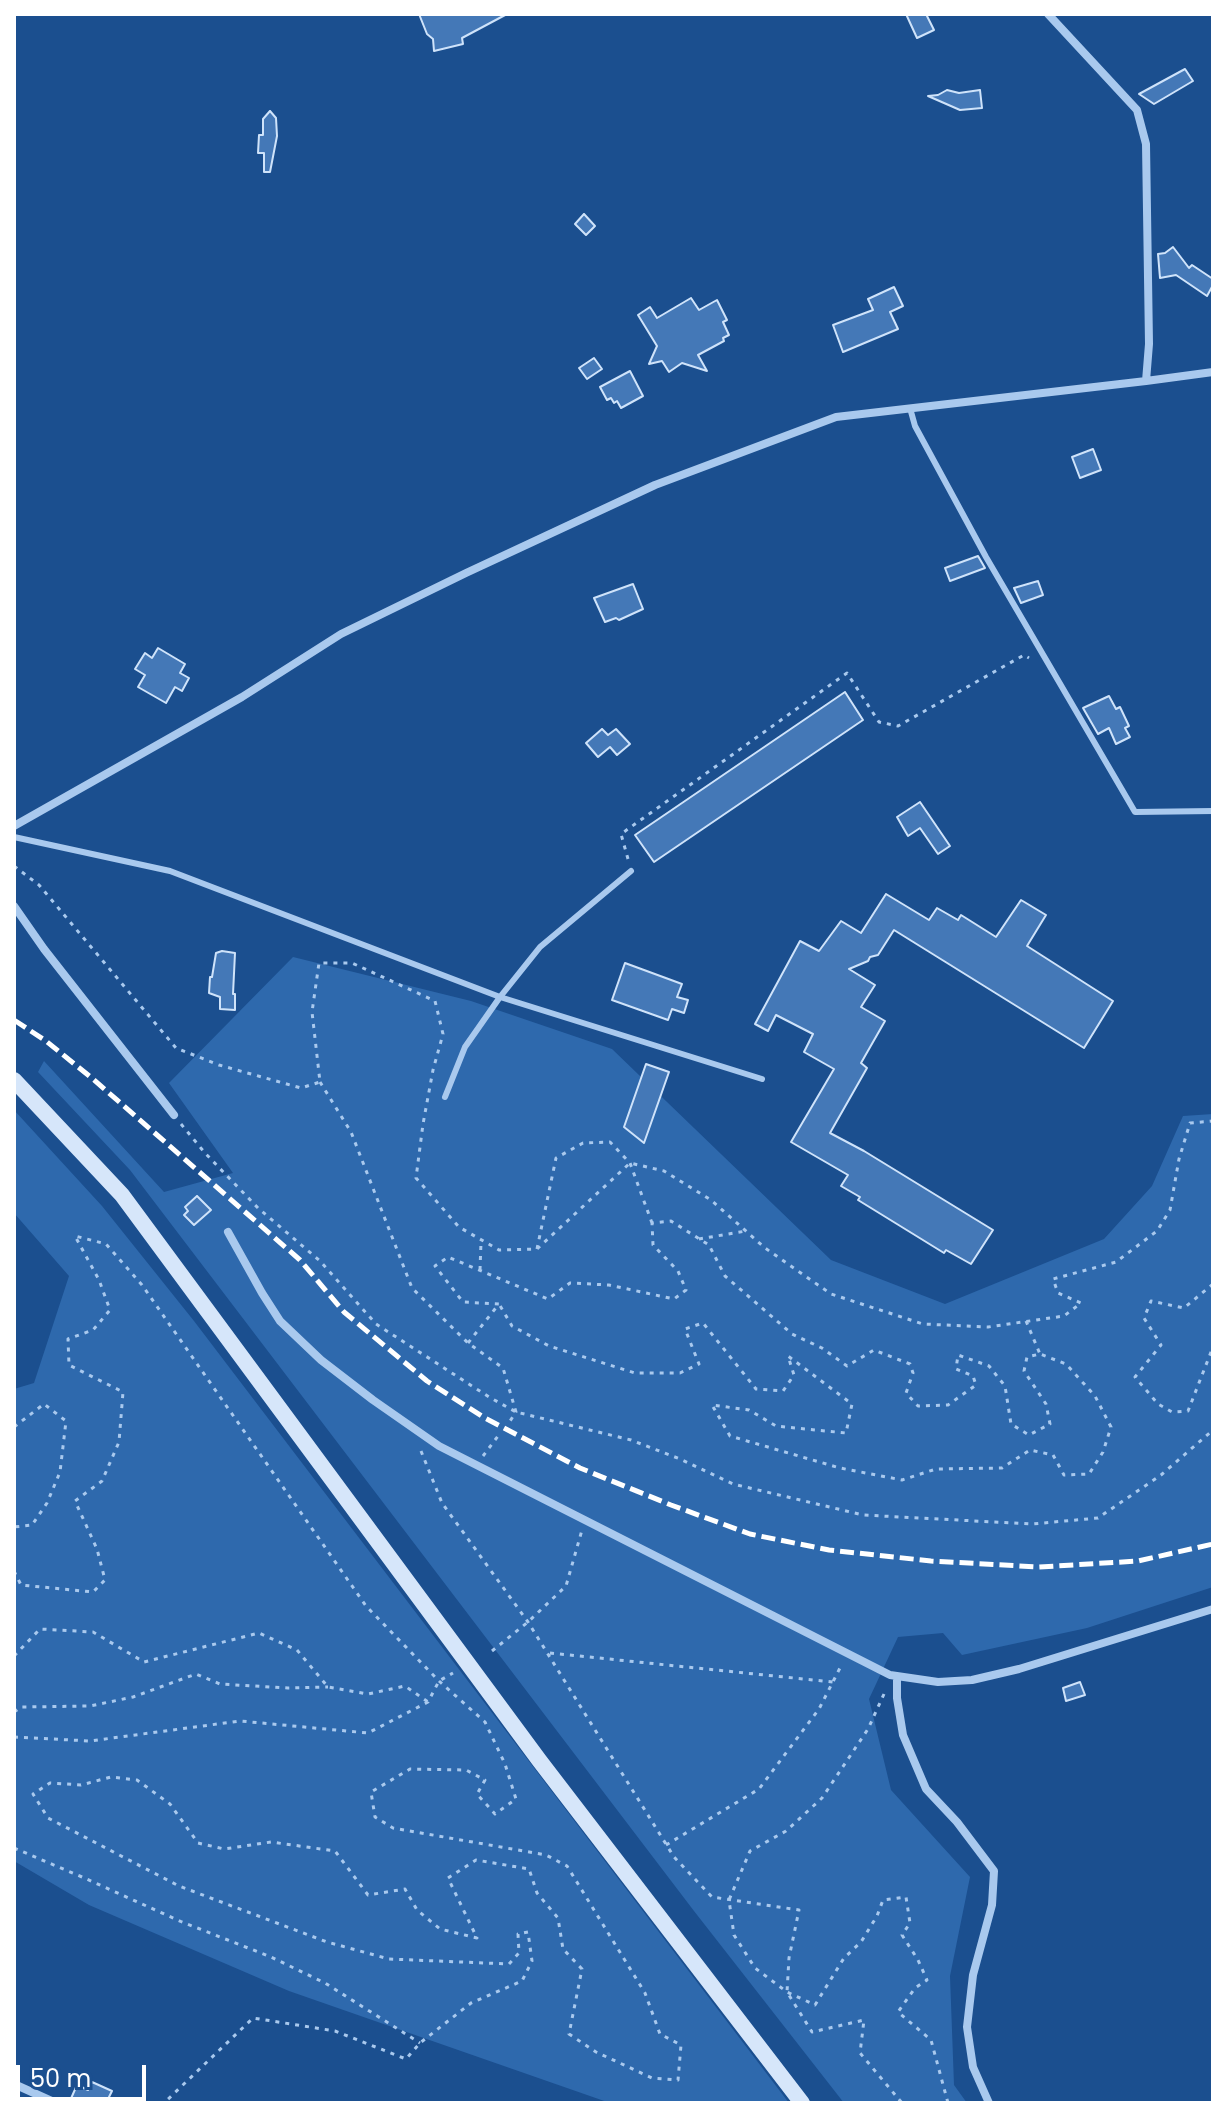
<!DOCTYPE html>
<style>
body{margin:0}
#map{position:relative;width:1227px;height:2117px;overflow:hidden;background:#1b4f8f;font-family:Poppins,sans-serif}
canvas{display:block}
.frame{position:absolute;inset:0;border:16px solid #fff;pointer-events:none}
.scale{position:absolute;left:16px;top:2065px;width:130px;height:36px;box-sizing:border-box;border:4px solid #fff;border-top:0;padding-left:10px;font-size:24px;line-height:28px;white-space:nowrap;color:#fff;-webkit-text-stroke:6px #1b4f8f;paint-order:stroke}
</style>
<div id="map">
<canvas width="1227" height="2117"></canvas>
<div class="frame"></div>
<div class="scale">50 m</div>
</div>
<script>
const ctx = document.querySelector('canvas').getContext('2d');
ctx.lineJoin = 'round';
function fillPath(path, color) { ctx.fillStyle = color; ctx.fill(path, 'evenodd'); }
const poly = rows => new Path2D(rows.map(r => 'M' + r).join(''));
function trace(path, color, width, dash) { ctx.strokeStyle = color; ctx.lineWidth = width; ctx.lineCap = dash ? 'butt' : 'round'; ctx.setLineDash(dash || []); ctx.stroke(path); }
const green = poly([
 [293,957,471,1001,612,1049,831,1260,945,1304,1104,1239,1152,1186,1183,1116,1213,1114,1213,1587,1087,1628,962,1655,943,1633,898,1637,869,1699,891,1790,970,1877,950,1976,954,2085,967,2103,844,2103,694,1911,130,1170,38,1072,44,1061,164,1192,233,1173,169,1083],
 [14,1110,102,1206,194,1321,789,2103,610,2103,289,1991,89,1905,14,1861,14,1389,34,1383,69,1276,14,1213]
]);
const building = poly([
 [419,14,507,14,462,38,463,44,434,51,433,39,427,34,419,14],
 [906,14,926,14,934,30,917,38,906,14],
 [1185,69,1193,81,1154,104,1139,94,1185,69],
 [947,90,959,93,980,90,982,108,960,110,928,96,938,95,947,90],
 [270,111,276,118,277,136,270,172,264,172,264,153,258,153,259,135,263,135,263,119,270,111],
 [584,214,595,226,586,235,575,224,584,214],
 [1173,247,1189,268,1192,265,1213,279,1213,285,1207,296,1176,275,1160,278,1158,254,1165,253,1173,247],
 [894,287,903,306,890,312,898,329,843,352,833,325,873,310,868,299,894,287],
 [691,298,699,310,717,300,727,320,723,322,729,335,723,338,724,341,698,355,707,371,682,363,669,372,662,361,649,364,657,346,638,315,650,307,657,318,691,298],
 [594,358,602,369,587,379,579,368,594,358],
 [630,371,643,396,621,408,617,401,614,403,611,398,607,400,600,387,630,371],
 [1093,449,1101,470,1080,478,1072,457,1093,449],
 [978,556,985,568,950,581,945,568,978,556],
 [1038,581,1043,595,1021,603,1014,588,1038,581],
 [633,584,643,609,619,620,616,618,605,622,594,598,633,584],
 [158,648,185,664,180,673,189,678,182,691,175,687,166,703,138,687,145,675,135,669,145,653,152,658,158,648],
 [845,692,863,720,654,862,635,835,845,692],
 [1109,696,1116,709,1120,707,1129,726,1125,728,1130,737,1116,744,1109,728,1098,734,1083,708,1109,696],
 [602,729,608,735,616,729,630,744,617,755,610,747,598,757,586,743,602,729],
 [920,802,950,846,938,854,920,828,908,836,897,817,920,802],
 [886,894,929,920,937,908,958,920,961,915,996,937,1021,900,1046,915,1027,946,1113,1001,1084,1048,894,930,878,955,870,957,868,961,849,969,875,985,861,1007,885,1021,861,1063,867,1068,830,1133,864,1151,993,1230,971,1264,946,1250,944,1253,858,1200,860,1197,841,1186,848,1175,791,1142,834,1069,804,1052,813,1034,776,1015,768,1031,755,1024,800,941,819,951,841,921,861,933,886,894],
 [222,951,235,953,233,994,235,994,235,1010,220,1009,220,997,209,993,210,977,212,977,216,953,222,951],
 [625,963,682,984,677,997,688,1000,684,1013,672,1009,668,1020,612,1000,625,963],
 [646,1064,669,1072,644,1143,624,1127,646,1064],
 [197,1196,211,1210,194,1225,184,1215,188,1211,185,1207,197,1196],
 [1080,1682,1085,1695,1066,1701,1063,1688,1080,1682],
 [92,2082,112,2091,108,2099,116,2103,69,2103,77,2085,88,2090,92,2082]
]);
const path = poly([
 [628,859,621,834,847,673,879,722,898,726,1024,655,1029,658],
 [14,866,39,885,176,1048,219,1065,301,1088,320,1082,312,1012,319,963,352,963,435,1001,443,1034,433,1070,423,1124,416,1178,459,1227,499,1250,537,1249,630,1163,664,1171,711,1200,765,1248,831,1294,923,1324,988,1327,1064,1316,1081,1303,1058,1293,1053,1279,1116,1262,1157,1231,1170,1210,1179,1159,1190,1123,1213,1121],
 [320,1082,351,1132,412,1288,468,1343,503,1368,516,1412,508,1424],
 [181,1124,205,1153,258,1208,320,1261,376,1324,489,1397,516,1412,631,1440,680,1459,733,1484,863,1515,1032,1524,1098,1518,1161,1475,1213,1430],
 [699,1239,746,1231],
 [537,1249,556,1158,583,1143,610,1142,630,1163,652,1223],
 [480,1270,481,1242],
 [1213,1284,1184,1308,1151,1301,1144,1318,1161,1345,1135,1377,1158,1404,1172,1412,1188,1411,1213,1347],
 [1026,1321,1040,1354],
 [468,1343,499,1304,463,1302,435,1266,448,1257,548,1299,570,1283,609,1285,674,1299,686,1290,678,1271,653,1245,652,1223,671,1221,709,1245,725,1276,792,1334,822,1348,847,1366,874,1350,910,1364,913,1373,906,1393,918,1406,948,1405,976,1385,973,1376,956,1369,958,1355,989,1366,1005,1386,1011,1424,1029,1435,1050,1424,1046,1404,1024,1371,1027,1357,1040,1354,1066,1364,1095,1396,1111,1427,1103,1452,1089,1474,1064,1475,1053,1455,1030,1450,1002,1468,936,1469,902,1480,840,1468,730,1436,712,1405,749,1410,776,1426,846,1433,852,1404,788,1356,794,1375,783,1391,756,1389,703,1323,685,1329,699,1364,680,1373,635,1373,549,1346,512,1326,499,1304],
 [14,1427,44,1404,66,1421,60,1472,47,1503,32,1525,14,1527],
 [421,1451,442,1503,528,1622,674,1857,712,1897,799,1910,789,1958,787,1992,812,2032,864,2020,860,2053,902,2103],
 [483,1456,501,1432],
 [14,1571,21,1585,93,1592,105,1580,97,1549,75,1501,102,1481,119,1442,123,1392,69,1365,68,1339,93,1330,110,1310,99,1280,75,1236,106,1244,142,1285,366,1606,439,1681,485,1722,505,1764,516,1799,495,1814,477,1794,485,1780,466,1770,410,1769,371,1792,375,1817,393,1828,546,1855,567,1866,645,1993,660,2034,681,2045,678,2080,652,2078,596,2052,569,2034,582,1969,563,1949,558,1918,537,1893,529,1869,476,1860,448,1878,477,1938,440,1929,417,1910,405,1889,368,1895,335,1851,271,1842,224,1849,198,1843,170,1804,137,1780,111,1777,81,1785,50,1783,33,1794,48,1818,179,1886,327,1942,389,1959,509,1964,519,1953,518,1934,528,1932,532,1961,522,1981,471,2003,420,2043,406,2059,335,2031,253,2018,164,2103],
 [492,1651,528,1622,566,1586,582,1530],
 [550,1653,833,1682],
 [14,1656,40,1629,93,1632,144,1662,259,1633,297,1650,328,1687,368,1694,405,1686,428,1702],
 [884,1694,868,1729,822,1798,786,1831,750,1851,729,1900,734,1935,755,1968,787,1992,815,2005,844,1958,861,1942,877,1916,883,1900,906,1897,910,1923,902,1935,918,1960,927,1980,915,1988,898,2012,931,2040,948,2103],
 [14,1712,21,1707,90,1706,133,1697,196,1674,220,1684,288,1688,328,1687],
 [14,1737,90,1741,240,1721,368,1733,428,1702,439,1681,453,1673],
 [666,1845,759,1789,819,1709,841,1666],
 [14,1848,82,1877,182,1922,271,1957,325,1983,420,2043]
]);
const lane = poly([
 [910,408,915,426,986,557,1135,812,1213,811],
 [14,837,170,871,500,997,762,1079],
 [445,1097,465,1047,500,997,540,947,631,871]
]);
const street = poly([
 [1146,381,1213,372],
 [14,826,242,697,341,634,466,573,655,485,836,417,1146,381,1149,344,1146,144,1137,110,1048,14],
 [14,906,44,949,174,1115],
 [228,1232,262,1293,280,1321,321,1360,373,1400,439,1446,890,1675,938,1682,972,1680,1019,1669,1213,1609],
 [897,1678,897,1698,903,1735,926,1789,957,1822,994,1871,992,1905,973,1975,967,2027,973,2067,989,2103],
 [14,2084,56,2103]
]);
const secondary = poly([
 [14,1080,122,1195,539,1760,802,2103]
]);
const rail = poly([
 [14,1020,46,1041,93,1079,300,1260,344,1312,427,1381,485,1418,580,1468,671,1505,750,1534,829,1550,931,1561,1039,1567,1138,1561,1213,1544]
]);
fillPath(green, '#2e69ad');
fillPath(building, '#4478b7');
trace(building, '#cfe3fa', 2);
trace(path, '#a9c9ee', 3, [4, 6]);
trace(lane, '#a9c9ee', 6);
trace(street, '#a9c9ee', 8);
trace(secondary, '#d6e6fa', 16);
trace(rail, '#fff', 5, [14, 6]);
</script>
